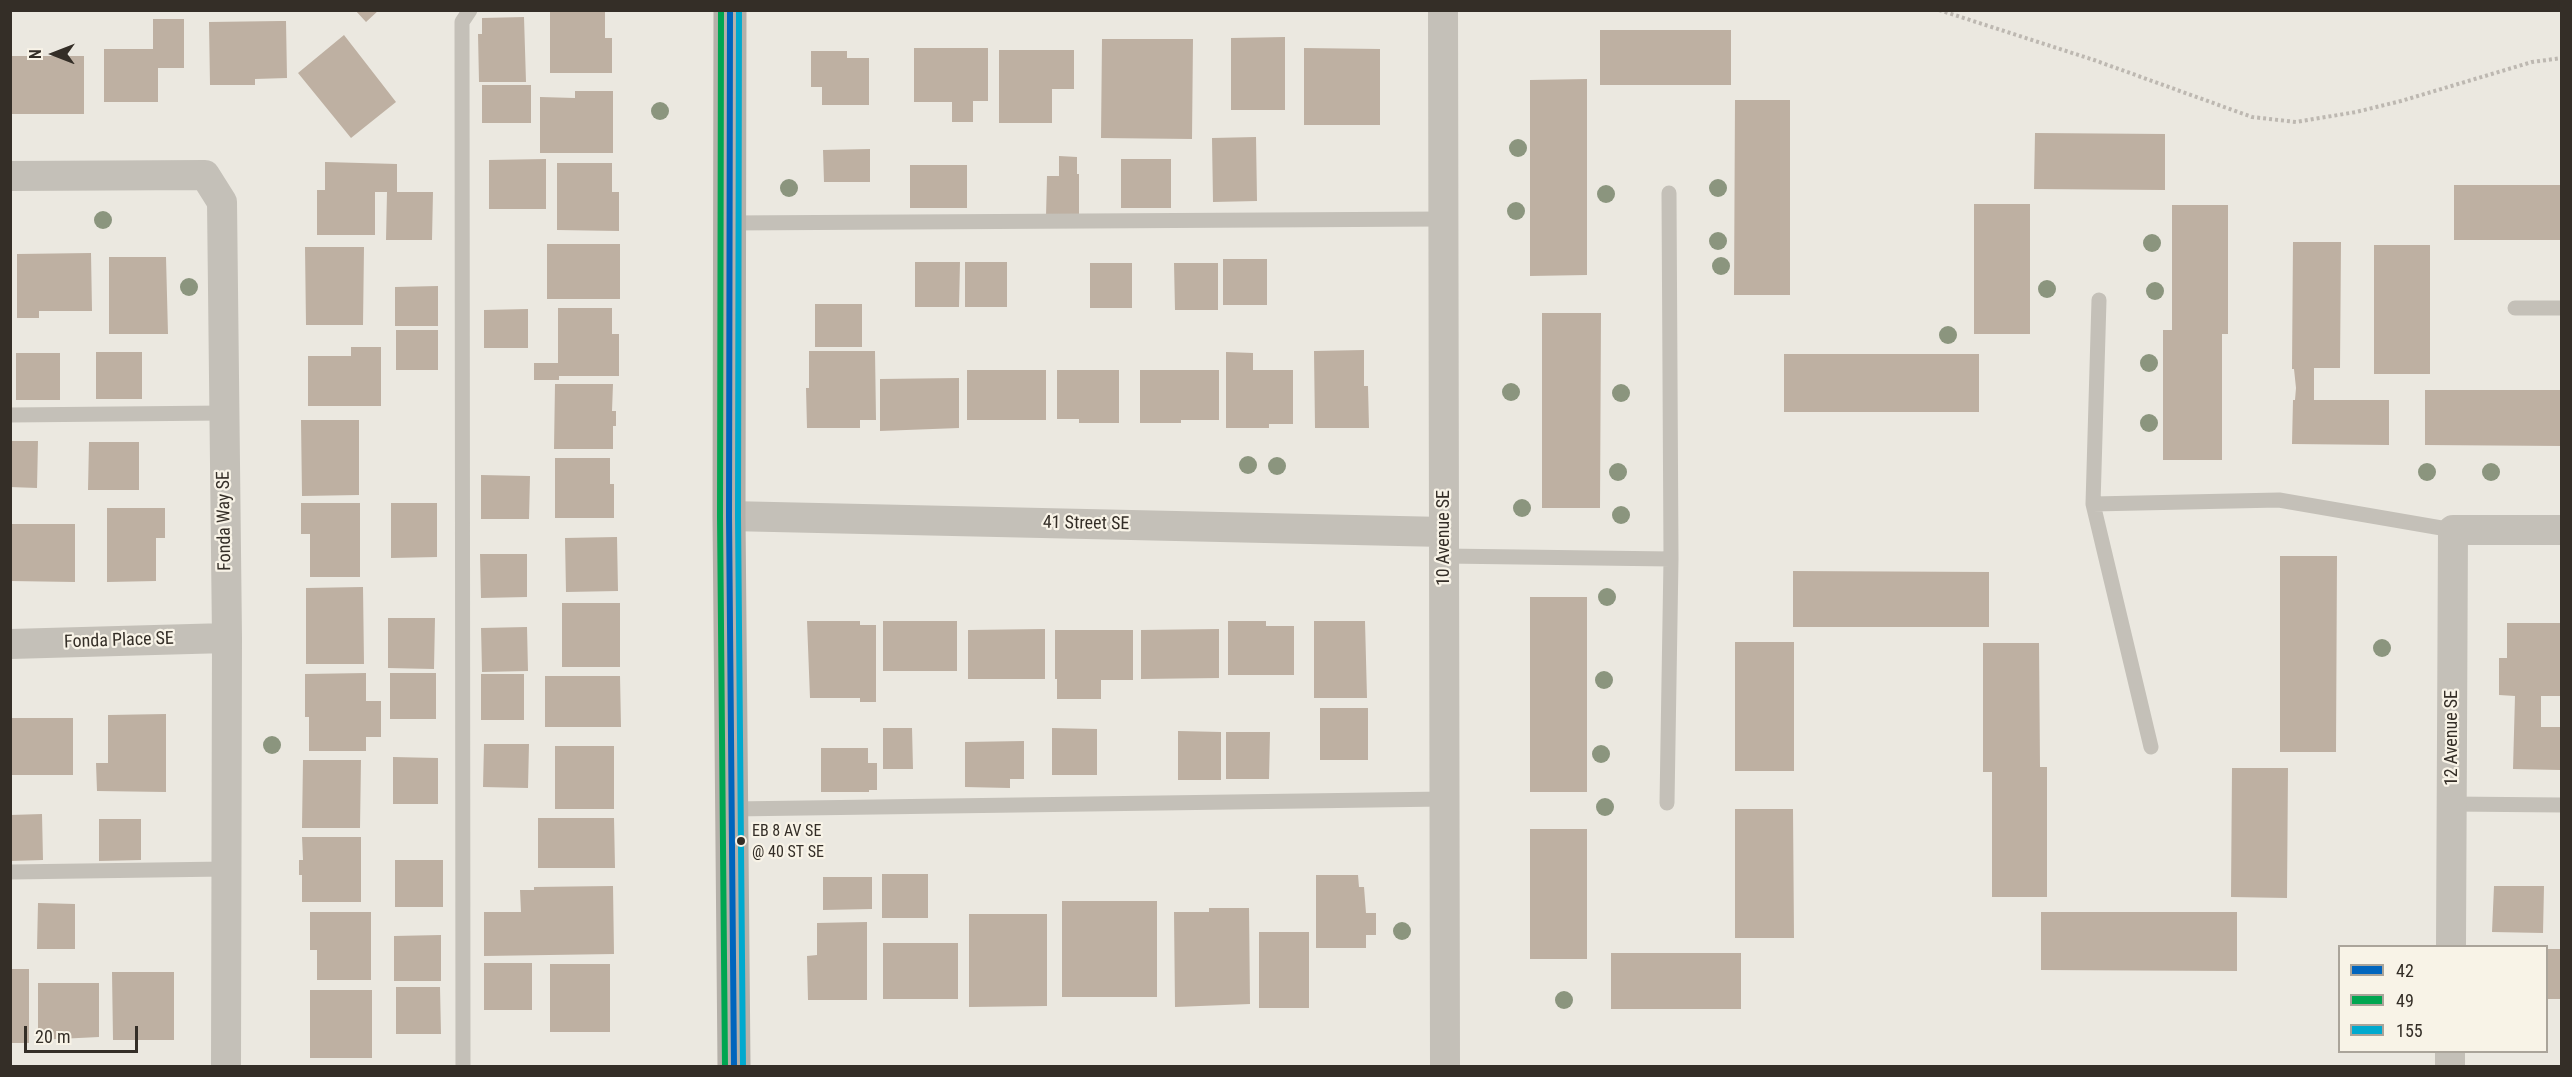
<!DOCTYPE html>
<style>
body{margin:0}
#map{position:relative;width:2572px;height:1077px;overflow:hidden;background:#ebe8e0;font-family:"Roboto Condensed",sans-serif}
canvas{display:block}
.frame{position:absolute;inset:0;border:12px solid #342e27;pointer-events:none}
.legend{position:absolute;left:2338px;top:945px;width:210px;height:108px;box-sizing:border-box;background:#f8f3e7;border:2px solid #aaa49a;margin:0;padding:8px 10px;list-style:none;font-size:18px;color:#342e27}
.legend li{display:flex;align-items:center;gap:12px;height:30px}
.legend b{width:30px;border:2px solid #aaa49a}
.north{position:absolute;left:24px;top:24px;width:60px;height:60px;-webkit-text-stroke:4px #f8f3e7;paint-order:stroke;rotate:270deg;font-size:16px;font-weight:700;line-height:24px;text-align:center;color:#342e27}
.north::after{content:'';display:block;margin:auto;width:21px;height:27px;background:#342e27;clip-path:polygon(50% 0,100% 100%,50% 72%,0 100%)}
.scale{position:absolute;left:24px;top:1026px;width:114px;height:27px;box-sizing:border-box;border:3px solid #342e27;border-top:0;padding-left:8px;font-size:18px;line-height:21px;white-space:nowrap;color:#342e27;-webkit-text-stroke:4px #f8f3e7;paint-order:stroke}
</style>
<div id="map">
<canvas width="2572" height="1077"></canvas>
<div class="frame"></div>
<ul class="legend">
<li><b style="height:8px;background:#0065bd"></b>42</li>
<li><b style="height:8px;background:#00a651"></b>49</li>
<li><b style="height:8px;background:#00a9ce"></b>155</li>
</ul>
<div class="north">N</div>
<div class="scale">20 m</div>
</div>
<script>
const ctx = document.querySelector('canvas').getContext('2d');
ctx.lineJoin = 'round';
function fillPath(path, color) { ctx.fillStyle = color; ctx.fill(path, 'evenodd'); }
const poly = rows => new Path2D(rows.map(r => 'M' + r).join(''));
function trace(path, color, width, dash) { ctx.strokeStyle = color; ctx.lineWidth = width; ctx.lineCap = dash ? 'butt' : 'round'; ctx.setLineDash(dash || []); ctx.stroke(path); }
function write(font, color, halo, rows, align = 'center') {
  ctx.font = font + ' "Roboto Condensed",sans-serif'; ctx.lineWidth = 4.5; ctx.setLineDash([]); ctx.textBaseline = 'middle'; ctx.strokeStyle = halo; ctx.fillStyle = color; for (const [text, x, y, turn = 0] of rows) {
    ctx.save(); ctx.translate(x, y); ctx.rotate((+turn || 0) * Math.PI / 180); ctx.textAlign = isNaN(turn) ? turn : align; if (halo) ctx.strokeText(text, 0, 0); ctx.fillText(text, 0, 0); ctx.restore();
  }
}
const building = poly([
 [355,10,379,10,366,22],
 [550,10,605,10,605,38,612,38,612,73,550,73],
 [524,17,526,82,479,82,478,34,482,34,482,18],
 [153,19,184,19,184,68,158,68,158,102,104,102,104,49,153,49],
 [281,21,286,21,287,78,255,79,255,85,210,85,209,22],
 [1600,30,1731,30,1731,85,1600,85],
 [344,35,396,102,351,138,298,73],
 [1285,37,1285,110,1231,110,1231,38],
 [1102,39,1193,39,1192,139,1101,138],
 [914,48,988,48,988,101,973,101,973,122,952,122,952,102,914,102],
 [1304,48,1380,49,1380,125,1304,125],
 [999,50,1074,50,1074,89,1052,89,1052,123,999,123],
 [811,51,847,51,847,58,869,58,869,105,822,105,822,87,811,87],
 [10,56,84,56,84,114,10,114],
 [1587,79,1587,275,1530,276,1530,80],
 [482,85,531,85,531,123,482,123],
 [575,91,613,91,613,153,540,153,540,97,575,98],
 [1735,100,1790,100,1790,295,1734,295],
 [2035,133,2165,134,2165,190,2034,189],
 [1256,137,1257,201,1213,202,1212,138],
 [870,149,870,182,824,182,823,150],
 [1059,156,1077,157,1077,174,1079,174,1079,216,1046,216,1047,176,1059,176],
 [546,159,546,209,489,209,489,160],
 [1121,159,1171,159,1171,208,1121,208],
 [325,162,397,164,397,192,433,192,432,240,386,240,387,192,375,192,375,235,317,235,317,190,325,190],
 [557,163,612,163,612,192,619,192,619,231,557,230],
 [910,165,967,165,967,208,910,208],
 [2454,185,2562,185,2562,240,2454,240],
 [1974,204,2030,204,2030,334,1974,334],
 [2172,205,2228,205,2228,334,2222,334,2222,460,2163,460,2163,330,2172,330],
 [2293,242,2341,242,2340,368,2314,368,2314,400,2389,400,2389,445,2292,444,2293,400,2295,400,2296,388,2294,369,2292,369],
 [547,244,620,244,620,299,547,299],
 [2374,245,2430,245,2430,374,2374,374],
 [305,247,364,247,363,325,306,325],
 [91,253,92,311,39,311,39,318,17,318,17,254],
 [109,257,166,257,168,334,109,334],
 [1223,259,1267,259,1267,305,1223,305],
 [915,262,960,262,959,307,915,307],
 [965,262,1007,262,1007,307,965,307],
 [1090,263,1132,263,1132,308,1090,308],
 [1174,263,1218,263,1218,310,1175,310],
 [438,286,438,326,395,326,395,287],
 [815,304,862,304,862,347,815,347],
 [558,308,612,308,612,334,619,334,619,376,559,376,559,380,534,380,534,363,558,363],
 [528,309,528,348,484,348,484,310],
 [1542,313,1601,313,1600,508,1542,508],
 [396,330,438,330,438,370,396,370],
 [351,347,381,347,381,406,308,406,308,356,351,356],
 [1364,350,1364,386,1368,386,1369,428,1315,428,1314,351],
 [809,351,875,351,876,420,860,420,860,428,807,428,806,388,809,388],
 [96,352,142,352,142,399,96,399],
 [1226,352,1253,353,1253,370,1293,370,1293,424,1269,424,1269,428,1226,428],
 [16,353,60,353,60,400,16,400],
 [1784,354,1979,354,1979,412,1784,412],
 [967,370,1046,370,1046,420,967,420],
 [1057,370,1119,370,1119,423,1079,423,1079,419,1057,419],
 [1140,370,1219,370,1219,420,1181,420,1181,423,1140,423],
 [959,378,959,428,880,431,880,379],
 [555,384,613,384,612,411,616,411,616,426,613,426,613,449,554,449],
 [2425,390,2562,390,2562,446,2425,445],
 [301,420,359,420,359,495,302,496],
 [10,441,38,441,37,488,10,487],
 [89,442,139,442,139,490,88,490],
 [555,458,610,458,610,484,614,484,614,518,555,518],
 [481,475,530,476,529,519,481,519],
 [301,503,360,503,360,577,310,577,310,534,301,534],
 [391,503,437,503,437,557,391,558],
 [107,508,165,508,165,538,156,538,156,581,107,582],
 [10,524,75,524,75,582,10,581],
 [617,537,618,591,566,592,565,538],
 [480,554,527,554,527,597,481,598],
 [2280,556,2337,556,2336,752,2280,752],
 [1793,571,1989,572,1989,627,1793,627],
 [363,587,364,664,306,664,306,588],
 [1530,597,1587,597,1587,792,1530,792],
 [562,603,620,603,620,667,562,667],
 [388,618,435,618,434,669,388,668],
 [807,621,860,621,860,625,876,625,876,702,860,702,860,698,810,698],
 [883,621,957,621,957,671,883,671],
 [1228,621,1266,621,1266,626,1294,626,1294,675,1228,675],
 [1314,621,1365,621,1367,698,1314,698],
 [2507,623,2562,623,2562,696,2541,696,2541,727,2560,727,2560,770,2513,769,2515,696,2499,695,2499,658,2507,658],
 [527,627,528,671,482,672,481,628],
 [1045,629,1045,679,968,679,968,630],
 [1219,629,1219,678,1141,679,1141,630],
 [1055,630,1133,630,1133,680,1101,680,1101,699,1057,699,1057,679,1055,679],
 [1735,642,1794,642,1794,771,1735,771],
 [1983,643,2039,643,2040,767,2047,767,2047,897,1992,897,1992,772,1983,772],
 [366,673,366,701,381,701,381,737,366,737,366,751,309,751,309,717,305,717,305,674],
 [390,673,436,673,436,719,390,719],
 [481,674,524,674,524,720,481,720],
 [545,676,620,676,621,727,545,727],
 [1320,708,1368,708,1368,760,1320,760],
 [166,714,166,792,97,791,96,763,108,763,108,715],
 [10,718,73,718,73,775,10,775],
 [883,728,912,728,913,769,883,769],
 [1052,728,1097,729,1097,775,1052,775],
 [1178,731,1221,732,1221,780,1178,780],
 [1226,732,1270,732,1269,779,1226,779],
 [1024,741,1024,779,1010,779,1010,788,965,787,965,742],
 [484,744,529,744,528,788,483,787],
 [555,746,614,746,614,809,555,809],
 [821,748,868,748,868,763,877,763,877,790,869,790,869,792,821,792],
 [393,757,438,758,438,804,393,804],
 [303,760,361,760,360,828,302,828],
 [2232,768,2288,768,2287,898,2231,897],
 [1735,809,1793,809,1794,938,1735,938],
 [42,814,43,860,10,861,10,815],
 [538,818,614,818,615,868,538,868],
 [99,819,141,819,141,860,99,861],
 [1530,829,1587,829,1587,959,1530,959],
 [302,837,361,837,361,902,302,902,302,875,299,875,299,860,303,860],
 [395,860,443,860,443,907,395,907],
 [882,874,928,874,928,918,882,918],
 [1316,875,1358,875,1359,887,1364,887,1366,913,1376,913,1376,935,1366,935,1366,948,1316,948],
 [823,877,872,877,872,909,823,910],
 [613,886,614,954,484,956,484,912,521,912,520,890,534,890,534,887],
 [2494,886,2544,886,2543,933,2492,932],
 [1062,901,1157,901,1157,997,1062,997],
 [38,903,75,904,75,949,37,949],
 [1209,908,1249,908,1250,1004,1175,1007,1174,912,1209,912],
 [310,912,371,912,371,980,317,980,317,950,310,950],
 [2041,912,2237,912,2237,971,2041,970],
 [969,914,1047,914,1047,1006,969,1007],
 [867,922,867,1000,808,1000,807,956,817,955,817,923],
 [1259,932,1309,932,1309,1008,1259,1008],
 [441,935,441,981,394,981,394,936],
 [883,943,958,943,958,999,883,999],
 [2546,949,2562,949,2562,999,2546,999],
 [1611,953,1741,953,1741,1009,1611,1009],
 [484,963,532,963,532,1010,484,1010],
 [550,964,610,964,610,1032,550,1032],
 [10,969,29,969,29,1043,10,1043],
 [112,972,174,972,174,1040,113,1040],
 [38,983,99,983,99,1037,38,1040],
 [396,987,440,987,441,1034,396,1034],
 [310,990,372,990,372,1058,310,1058]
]);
const path = poly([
 [1939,10,2094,60,2252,117,2296,122,2356,112,2401,101,2532,62,2562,58]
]);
const lane = poly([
 [728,223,1443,219],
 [2099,300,2093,504,2151,747],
 [2515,308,2562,308],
 [10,415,224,413],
 [2093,504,2279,500,2453,530],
 [1444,556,1671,559,1669,193],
 [1667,803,1671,559],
 [2451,804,2562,805],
 [733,809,1445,799],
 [10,872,226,869],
 [463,1066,462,22,470,10]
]);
const street = poly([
 [1443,10,1445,1066],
 [10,176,205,175,222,202,227,638,226,1066],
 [729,516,1444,532],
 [10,644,227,638],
 [2451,946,2453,530,2562,530],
 [2450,1066,2450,1052]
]);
const secondary = poly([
 [730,10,729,516,734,1066]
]);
const bus1 = poly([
 [730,10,729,516,734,1066]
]);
const bus2 = poly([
 [721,10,720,516,725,1066]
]);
const bus3 = poly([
 [739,10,738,516,743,1066]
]);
const trees = [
 [660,111],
 [1518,148],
 [789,188],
 [1718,188],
 [1606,194],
 [1516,211],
 [103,220],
 [1718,241],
 [2152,243],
 [1721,266],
 [189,287],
 [2047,289],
 [2155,291],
 [1948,335],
 [2149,363],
 [1511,392],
 [1621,393],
 [2149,423],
 [1248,465],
 [1277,466],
 [1618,472],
 [2427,472],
 [2491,472],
 [1522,508],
 [1621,515],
 [1607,597],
 [2382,648],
 [1604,680],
 [272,745],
 [1601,754],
 [1605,807],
 [1402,931],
 [1564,1000]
];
const markers = [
 [741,841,5,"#342e27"]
];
const busNames = [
 ["EB 8 AV SE",752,832],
 ["@ 40 ST SE",752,853]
];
const streetNames = [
 ["Fonda Way SE",225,521,-91],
 ["41 Street SE",1086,524,1],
 ["10 Avenue SE",1444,538,-90],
 ["Fonda Place SE",119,641,-2],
 ["12 Avenue SE",2452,738,-90]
];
fillPath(building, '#beb0a2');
trace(path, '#bdb8b1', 4, [3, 3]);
trace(lane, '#c4c0b8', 15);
trace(street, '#c4c0b8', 30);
trace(secondary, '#b5b0a9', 33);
trace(bus1, '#0065bd', 6);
trace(bus2, '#00a651', 6);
trace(bus3, '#00a9ce', 6);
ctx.fillStyle = '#8b957e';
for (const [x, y] of trees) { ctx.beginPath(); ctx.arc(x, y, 9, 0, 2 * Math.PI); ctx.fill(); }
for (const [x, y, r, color] of markers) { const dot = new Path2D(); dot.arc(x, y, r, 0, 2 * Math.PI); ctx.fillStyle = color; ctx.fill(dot); trace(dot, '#f8f3e7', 2); }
write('16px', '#342e27', '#f8f3e7', busNames, 'left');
write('18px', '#342e27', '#f8f3e7', streetNames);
</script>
